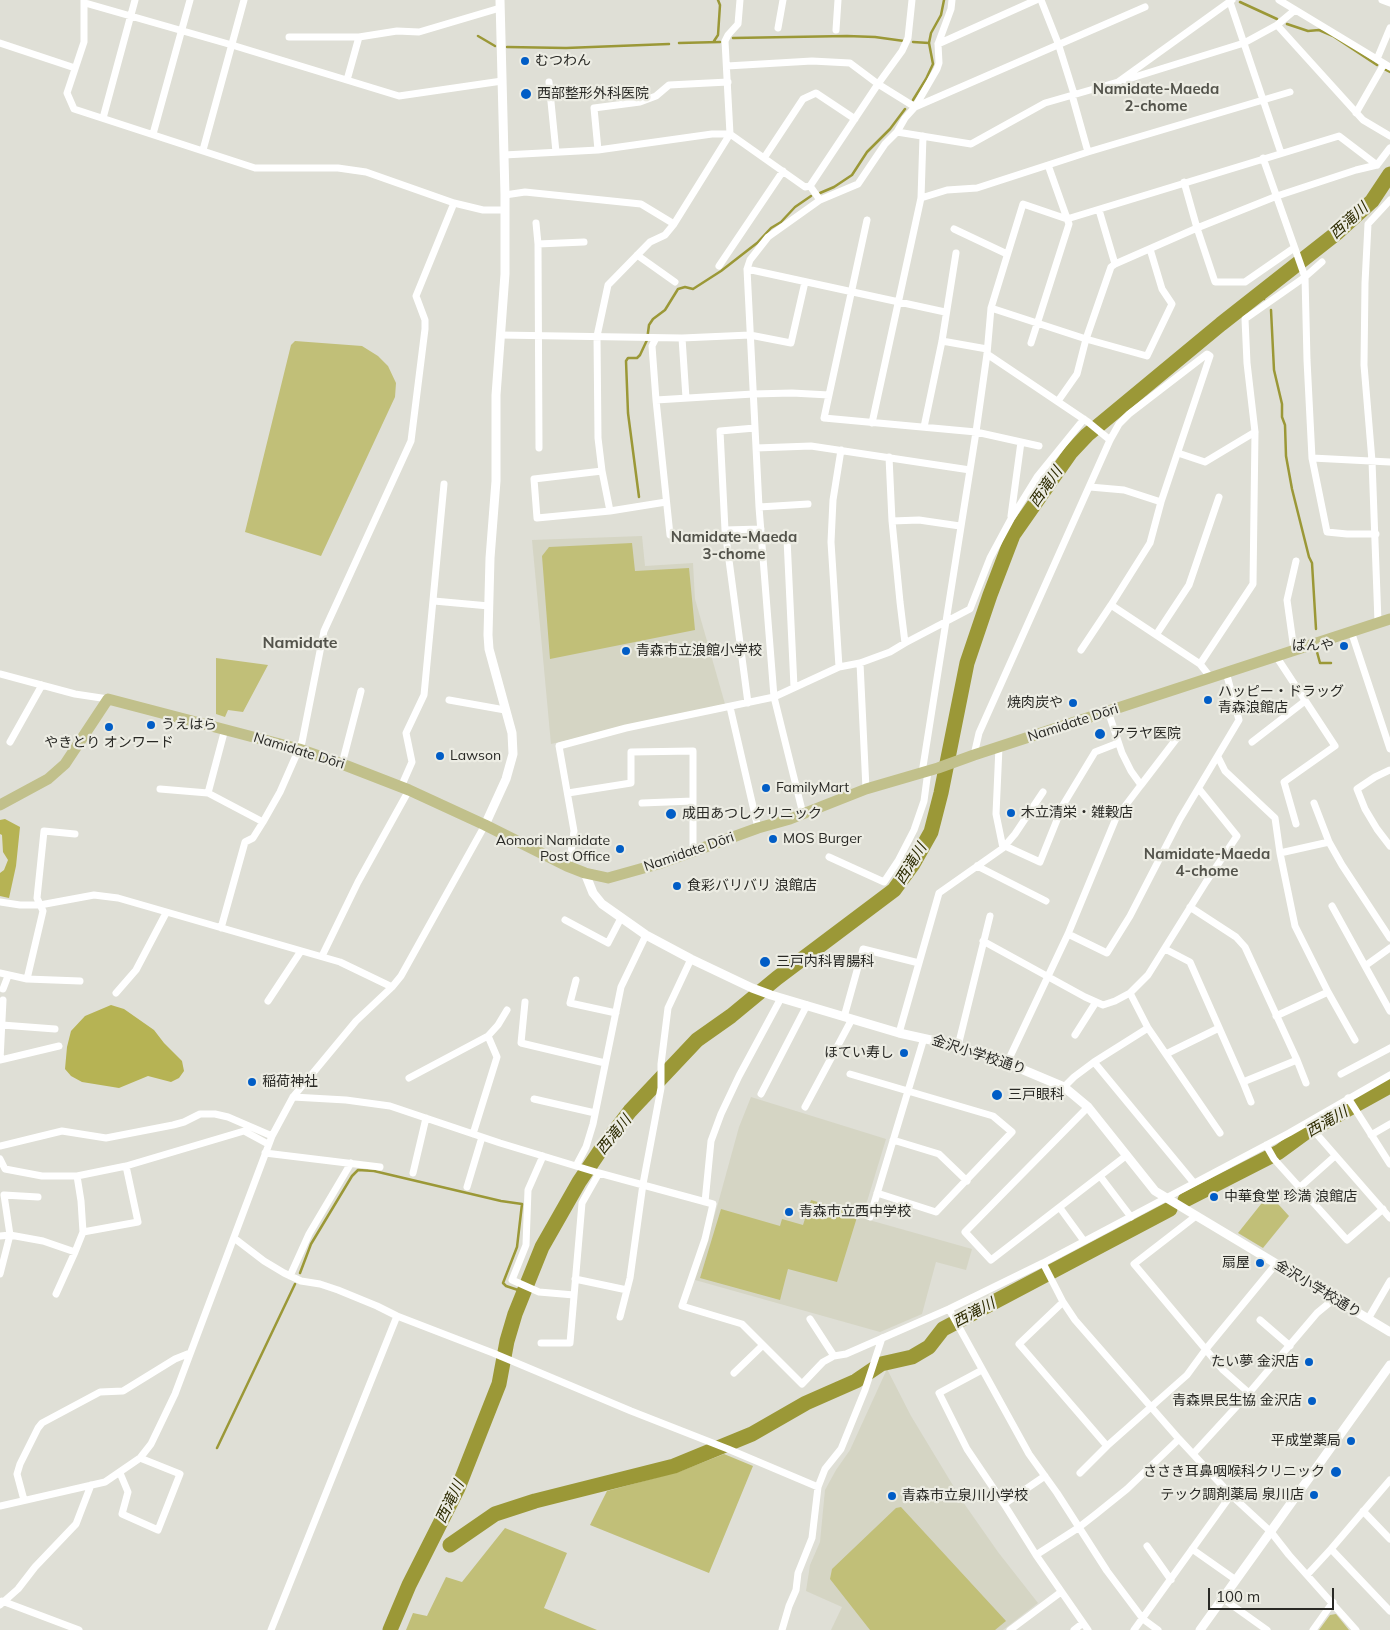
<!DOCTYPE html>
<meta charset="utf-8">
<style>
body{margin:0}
#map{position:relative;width:1390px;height:1630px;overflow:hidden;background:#dfdfd6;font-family:Mulish,sans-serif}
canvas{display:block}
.scale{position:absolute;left:1208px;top:1588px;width:126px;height:22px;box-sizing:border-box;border:2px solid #292925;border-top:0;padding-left:6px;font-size:15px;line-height:18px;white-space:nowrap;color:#292925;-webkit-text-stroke:4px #ecece3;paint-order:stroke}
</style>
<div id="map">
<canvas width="1390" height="1630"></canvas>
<div class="scale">100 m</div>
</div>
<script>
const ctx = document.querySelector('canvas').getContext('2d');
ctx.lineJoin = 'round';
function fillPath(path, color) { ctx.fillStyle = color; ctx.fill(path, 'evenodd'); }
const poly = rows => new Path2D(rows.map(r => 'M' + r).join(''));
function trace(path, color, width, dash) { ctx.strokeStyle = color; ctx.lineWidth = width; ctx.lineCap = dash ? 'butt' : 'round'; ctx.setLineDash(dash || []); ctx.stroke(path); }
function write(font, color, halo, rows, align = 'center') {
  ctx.font = font + ' Mulish,"Noto Sans JP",sans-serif'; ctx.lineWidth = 4.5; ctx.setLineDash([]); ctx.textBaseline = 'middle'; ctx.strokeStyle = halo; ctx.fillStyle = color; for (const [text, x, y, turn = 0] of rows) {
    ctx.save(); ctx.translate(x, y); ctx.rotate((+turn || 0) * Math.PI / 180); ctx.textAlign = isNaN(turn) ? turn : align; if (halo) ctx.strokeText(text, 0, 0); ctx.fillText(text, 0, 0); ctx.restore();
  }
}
const built = poly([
 [642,536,645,566,693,563,695,599,725,704,551,744,532,540],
 [751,1097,886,1139,862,1218,972,1249,966,1270,936,1262,922,1314,880,1332,695,1280,717,1207,739,1127],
 [887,1369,911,1416,963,1502,998,1552,1038,1603,1003,1630,831,1630,842,1607,806,1591,810,1565,820,1542,825,1490,836,1470,850,1450]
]);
const green = poly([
 [295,341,362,346,378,356,388,366,396,383,395,397,321,556,245,532,291,345],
 [632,543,635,571,689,568,695,630,550,659,542,556,549,547],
 [216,658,268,665,243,712,228,710,225,717,216,714],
 [1269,1194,1289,1216,1263,1248,1238,1233],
 [811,1200,858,1214,837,1282,788,1269,780,1300,700,1278,721,1209,780,1226,782,1219,803,1225],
 [724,1454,753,1466,709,1573,590,1525,607,1491,681,1471],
 [901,1507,1006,1621,995,1630,870,1630,830,1579,832,1569,896,1508],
 [505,1528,567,1553,544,1608,597,1630,406,1630,413,1613,427,1616,446,1577,462,1582],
 [1336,1614,1349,1630,1319,1630,1330,1615]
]);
const forest = poly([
 [5,819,20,827,16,866,9,898,0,896,0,873,4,870,8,860,3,852,2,835,0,834,0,820],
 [111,1005,124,1009,154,1030,164,1043,182,1061,184,1071,179,1078,171,1082,148,1076,119,1088,82,1082,71,1076,65,1069,67,1047,71,1031,85,1016]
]);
const stream = poly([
 [1240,2,1277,19],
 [1287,24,1308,31,1319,30,1333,36,1377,65],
 [478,36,495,46],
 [733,38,847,36,875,37,904,41],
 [714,41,718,35,720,5,718,0],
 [913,42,929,43],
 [679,43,720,42],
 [507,47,566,48,669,44],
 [1384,69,1390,72],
 [913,100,926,79,933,64,929,43,931,33,941,15,944,0],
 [820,193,834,187,852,175,867,152,890,129,905,109],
 [1259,294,1264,299],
 [1271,310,1274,370,1282,404,1282,417,1285,425,1286,456,1292,489,1309,557,1312,563,1316,629],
 [639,497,628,413,626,361,628,358,637,358,640,355,647,340,649,325,653,319,665,310,678,289,685,287,693,289,721,271,757,243,771,228,781,222,795,207,811,196],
 [1317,652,1320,663,1331,663],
 [300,1273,311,1244,352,1176,358,1170,374,1171,501,1201,522,1204,517,1247,503,1283,506,1286,524,1292],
 [217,1448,295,1284]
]);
const river = poly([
 [1185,1200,1279,1152,1305,1133,1390,1086],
 [450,1545,495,1514,535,1501,674,1466,752,1434,806,1403,856,1381,881,1364,912,1357,929,1347,943,1329,1170,1209],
 [390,1630,409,1585,458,1488,499,1384,507,1341,515,1314,542,1247,579,1182,604,1145,630,1111,697,1040,731,1016,777,978,894,890,913,864,931,832,941,793,967,663,990,595,1013,535,1071,452,1087,435,1221,324,1338,232,1372,201,1390,174]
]);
const minor = poly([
 [84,0,84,42,67,93,74,109,255,168,338,168,366,172,454,203,483,210,505,210],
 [1041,0,1058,43,1074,94],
 [1279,0,1390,67],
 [1382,0,1390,3],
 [1230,2,1281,153],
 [85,3,232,45,399,96,502,81],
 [1295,10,1277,25,1363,120,1390,136],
 [778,28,783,0],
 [836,30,838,0],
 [289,37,359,37,397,31,419,32,500,8],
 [0,43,75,68],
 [938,44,1036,0],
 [1377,59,1390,28],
 [727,66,812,61,850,63,878,84,915,107],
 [347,80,359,37],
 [1125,80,1244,43,1277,25],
 [549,82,556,152],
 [915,107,1145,7],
 [1356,113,1384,64],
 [103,118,135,0],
 [897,132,971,144,1045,103,1118,82,1232,0],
 [153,134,190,0],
 [203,150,244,0],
 [598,150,594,108,640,102,656,96,669,85,728,82],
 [1088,152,1290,92],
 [504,155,598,150,712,134,730,134,805,187,810,186,820,200],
 [764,158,803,99,816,93,855,119],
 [1263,158,1305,277,1307,360,1312,458,1327,532,1347,534,1376,534],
 [1184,182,1197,228,1215,282,1245,282,1294,248],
 [810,186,878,84,902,51,908,38,912,0],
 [505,195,525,192,641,204,674,224],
 [921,198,947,190,977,188,1048,165],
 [1099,210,1115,264,1197,228,1277,196,1356,170,1377,165],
 [867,220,824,418,976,432,1039,446],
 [536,223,538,244],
 [954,229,1007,254],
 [637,255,675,282],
 [719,266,783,171],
 [747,269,945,312],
 [991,308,1086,339,1147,356,1172,304,1162,289,1150,249],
 [500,335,682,338,750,335,791,343,805,282],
 [656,338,652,346,656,400,670,535],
 [682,338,686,398],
 [942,341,987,349],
 [1031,343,1069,224,1048,165,1088,152,1072,95],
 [987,354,1088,422,1110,440],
 [656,400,753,394,792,393,829,395],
 [1058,401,1077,374,1086,339,1111,267,1115,264],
 [872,423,921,198,923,136],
 [924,427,942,341,956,253],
 [539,448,538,244,584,242],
 [756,448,811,446,970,470],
 [1178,453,1205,462,1255,432],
 [889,457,892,521,900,602,905,643],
 [1312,458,1390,462],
 [602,471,534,479,537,518,610,511,666,502],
 [1090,487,1124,490,1161,502],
 [759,507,808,504],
 [610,511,602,471,598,438,597,336,608,285,650,242,665,235,674,224,730,134,725,41,728,35,738,24,740,0],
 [1011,516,1021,442],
 [892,521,919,520,960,526],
 [725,530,761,529],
 [787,539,794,687],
 [434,601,489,606],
 [1111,605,1200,664],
 [1378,622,1372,461,1364,365,1365,283,1368,224,1390,200],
 [1351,631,1390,749],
 [1156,635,1189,585,1219,497],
 [1294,650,1287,600,1296,561],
 [1276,656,1335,746,1284,782,1296,824],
 [860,663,866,789],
 [839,667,831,542,833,500,841,450],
 [0,674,75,694,108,699],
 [1211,678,1200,664,1253,584,1255,432,1247,363,1245,319,1305,277,1322,262],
 [449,700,505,710],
 [748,703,725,530,720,431,755,428],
 [730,707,758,828],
 [10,742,42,685],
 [1252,742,1305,701],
 [974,755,979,733,1110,440,1119,424,1129,414,1207,354,1210,356,1161,502,1150,543,1111,605,1081,650],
 [1218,757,1225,771,1275,818,1280,853,1295,926,1328,992,1355,1040],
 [342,764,361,691],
 [1390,770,1375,777,1357,789,1365,809,1377,829,1390,846],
 [922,773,976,432,987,354,991,308,1023,204,1067,219,1339,136,1377,165,1390,148],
 [1141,785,1177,738],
 [401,787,412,762,406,733,424,695,444,484],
 [160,789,208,793,263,822],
 [208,793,225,729],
 [568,793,631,783,631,752,693,751,693,851],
 [642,803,693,801],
 [1314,803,1329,842],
 [803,814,774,697,759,507,747,269,750,260,768,237,820,200,858,184,885,144,897,132,905,118,915,107,937,69,939,63,938,44,951,9,952,0],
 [75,834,44,831,37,898,43,911,27,979,80,981],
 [1005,846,1040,862,1063,805,1095,752,1118,743],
 [1003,848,1015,834,1043,792],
 [1280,853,1329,842,1342,865,1390,938],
 [829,857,884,882,898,861,914,830,924,801,928,771],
 [567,866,571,853,574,831,559,746,626,728,774,697,839,667,860,663,890,652,905,643,970,609,990,558,1011,519,1037,477,1084,419],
 [977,866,1046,901],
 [0,902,20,905,40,905,94,895,118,898,340,962,392,987],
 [1332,906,1365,966],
 [565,920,608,943,621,918],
 [221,928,245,842,253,838,263,822,280,792,302,742,324,631,411,441,425,329,425,320,416,296,454,203],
 [1068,934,1107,953,1130,916,1180,819,1239,720,1226,672],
 [983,941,1085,997,1103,1005,1115,1001,1130,993,1148,975,1206,882,1237,836,1199,789],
 [1390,948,1365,966,1390,1011],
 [1165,949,1190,962,1243,1082,1297,1060,1245,947,1236,937,1190,907],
 [322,956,358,882,409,790],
 [0,973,27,979],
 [576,980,570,1003,616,1013],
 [3,989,8,976],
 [116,993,136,970,166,913],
 [1130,993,1148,1028,1220,1133],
 [268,1001,301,951],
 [525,1002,521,1043,605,1063],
 [1276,1016,1328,992],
 [844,1017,863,949,919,963],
 [2,1025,55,1029],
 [899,1033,939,893,1003,848,996,814,999,747],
 [1075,1035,1096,1002],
 [958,1046,990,916],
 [1166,1054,1219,1028],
 [0,1060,59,1046],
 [0,1060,3,1000],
 [1297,1060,1306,1083],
 [1094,1062,1194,1183],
 [1007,1063,1068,934,1116,818,1141,785,1131,771,1122,753,1108,711],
 [850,1074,993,1116,1012,1132,936,1212,877,1193],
 [1341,1074,1390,1048],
 [409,1078,488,1036,498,1025,507,1010],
 [1243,1082,1251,1102],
 [1064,1087,1074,1077,1094,1062,1148,1028],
 [761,1094,807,1005],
 [293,1097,346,1100,390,1106,500,1143,599,1173,713,1204,705,1239,682,1306,742,1324,802,1384,823,1362,834,1356,846,1354,949,1309,1043,1263,1289,1133,1390,1075],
 [1348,1098,1390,1164],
 [534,1099,595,1113],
 [805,1107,852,1019],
 [1088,1107,965,1232,991,1260,1127,1155],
 [1307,1123,1390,1218],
 [473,1134,497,1057,488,1036],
 [1371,1135,1390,1124],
 [893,1140,939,1154,967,1181],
 [1266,1145,1274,1159,1347,1240,1383,1209],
 [0,1146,62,1131,106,1138,173,1125,184,1122,200,1114,215,1114,228,1117,272,1136],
 [265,1153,380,1167],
 [543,1156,528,1190,526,1245,512,1280,539,1292,574,1295],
 [0,1159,5,1169,42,1176,77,1176,81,1201,83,1232,75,1252,43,1241,10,1235,0,1236],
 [576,1166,586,1147,593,1124,621,987,646,935],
 [413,1173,426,1118],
 [77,1176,126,1166,244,1131,268,1144],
 [1100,1176,1131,1217],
 [467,1187,482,1137],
 [1299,1188,1335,1156],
 [705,1202,711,1141,721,1114,739,1076,781,998],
 [1060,1208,1084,1241],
 [1196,1216,1134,1264,1223,1370,1249,1393],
 [870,1217,924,1038],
 [83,1232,138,1222,126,1166],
 [234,1238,264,1261,284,1273,301,1281,320,1284,338,1290,377,1306,397,1316,493,1353,631,1411,728,1449,818,1487],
 [1043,1263,1063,1302,1075,1320,1179,1439,1231,1495,1271,1532,1289,1555,1356,1630],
 [0,1274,10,1235,4,1195,38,1197],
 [290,1276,309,1234,351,1163],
 [575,1279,627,1290],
 [56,1294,75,1252],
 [1063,1302,1019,1344,1107,1446,1187,1375,1206,1349,1276,1264],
 [949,1309,1029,1454,1057,1493,1107,1571,1143,1619,1158,1630],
 [620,1317,630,1278,643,1184,661,1088,661,1064,668,1008,691,959],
 [810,1319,834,1356],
 [1368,1319,1390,1281],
 [1260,1320,1290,1346],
 [541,1343,570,1343,582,1203,599,1173],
 [982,1370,939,1393,967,1449,1004,1504,1036,1555,1088,1630],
 [734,1373,763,1345],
 [1193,1454,1249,1393,1317,1313,1334,1299],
 [120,1473,128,1492,122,1514,158,1530,180,1474,140,1458],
 [1080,1473,1107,1446],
 [24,1500,17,1474,20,1464,38,1428,42,1423,100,1392,123,1391,175,1359,190,1353],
 [1004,1504,1045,1476],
 [0,1506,105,1482,140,1458,151,1444,175,1394,272,1136,293,1097,356,1021,392,987,401,976,485,825],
 [1363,1511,1390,1539],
 [1147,1546,1171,1580],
 [1192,1549,1236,1580],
 [1331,1549,1390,1611],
 [1036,1555,1078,1528,1096,1514,1127,1489,1179,1439],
 [1307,1575,1331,1549,1390,1480],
 [1222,1598,1267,1630],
 [2,1601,79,1630],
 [0,1605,18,1589,35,1567,76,1524,91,1485],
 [271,1630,397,1316],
 [782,1630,789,1606,796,1590,798,1573,812,1538,818,1487,825,1469,841,1449,865,1390,882,1338],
 [1010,1630,1061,1592],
 [1074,1630,1083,1623],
 [1134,1630,1231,1495],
 [1313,1630,1333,1602]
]);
const tertiary = poly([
 [485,825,506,779,513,754,512,733,489,649,488,635,490,558,496,481,496,395,505,274,505,195,500,0],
 [585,873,593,893,602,904,646,935,691,959,752,988,771,995,899,1033,958,1046,1007,1063,1064,1087,1088,1107,1155,1191,1390,1332],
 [1200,1630,1390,1365]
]);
const primary = poly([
 [0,805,48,779,65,764,108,699,299,749,342,764,409,790,485,825,567,866,585,873,608,878,658,864,758,828,790,819,866,789,938,768,974,755,1390,619]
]);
const markers = [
 [525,61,5,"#015dc6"],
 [526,94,6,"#015dc6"],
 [1344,646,5,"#015dc6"],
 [626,651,5,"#015dc6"],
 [1208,700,5,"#015dc6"],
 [1073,703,5,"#015dc6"],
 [151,725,5,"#015dc6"],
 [109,727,5,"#015dc6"],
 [1100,734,6,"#015dc6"],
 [440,756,5,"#015dc6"],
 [766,788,5,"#015dc6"],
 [1011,813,5,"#015dc6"],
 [671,814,6,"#015dc6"],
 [773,839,5,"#015dc6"],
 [620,849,5,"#015dc6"],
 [677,886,5,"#015dc6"],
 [765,962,6,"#015dc6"],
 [904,1053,5,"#015dc6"],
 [252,1082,5,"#015dc6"],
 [997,1095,6,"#015dc6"],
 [1214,1197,5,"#015dc6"],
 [789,1212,5,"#015dc6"],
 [1260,1263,5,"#015dc6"],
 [1309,1362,5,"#015dc6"],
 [1312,1401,5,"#015dc6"],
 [1351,1441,5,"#015dc6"],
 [1336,1472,6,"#015dc6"],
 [1314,1495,5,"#015dc6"],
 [892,1496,5,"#015dc6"]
];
const poiNames = [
 ["むつわん",535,61],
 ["西部整形外科医院",537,94],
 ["ばんや",1334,646,"right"],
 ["青森市立浪館小学校",636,651],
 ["ハッピー・ドラッグ",1218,692],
 ["青森浪館店",1218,708],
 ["焼肉炭や",1063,703,"right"],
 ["うえはら",161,725],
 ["アラヤ医院",1111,734],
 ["やきとり オンワード",109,743,"center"],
 ["Lawson",450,756],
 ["FamilyMart",776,788],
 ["木立清栄・雑穀店",1021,813],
 ["成田あつしクリニック",682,814],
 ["MOS Burger",783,839],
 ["Aomori Namidate",610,841,"right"],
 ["Post Office",610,857,"right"],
 ["食彩バリバリ 浪館店",687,886],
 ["三戸内科胃腸科",776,962],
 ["ほてい寿し",894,1053,"right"],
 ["稲荷神社",262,1082],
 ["三戸眼科",1008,1095],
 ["中華食堂 珍満 浪館店",1224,1197],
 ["青森市立西中学校",799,1212],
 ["扇屋",1250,1263,"right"],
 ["たい夢 金沢店",1299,1362,"right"],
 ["青森県民生協 金沢店",1302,1401,"right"],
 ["平成堂薬局",1341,1441,"right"],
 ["ささき耳鼻咽喉科クリニック",1325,1472,"right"],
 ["テック調剤薬局 泉川店",1304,1495,"right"],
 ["青森市立泉川小学校",902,1496]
];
const streetNames = [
 ["Namidate Dōri",1073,723,-18],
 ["Namidate Dōri",299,751,17],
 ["Namidate Dōri",689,852,-19],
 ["金沢小学校通り",979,1055,18],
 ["金沢小学校通り",1318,1289,31]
];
const neighbourhoodNames = [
 ["Namidate-Maeda",1156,89],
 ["2-chome",1156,106],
 ["Namidate-Maeda",734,537],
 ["3-chome",734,554],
 ["Namidate-Maeda",1207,854],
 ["4-chome",1207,871]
];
const waterNames = [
 ["西滝川",1349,221,-42],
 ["西滝川",1046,487,-55],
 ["西滝川",911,864,-58],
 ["西滝川",1327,1122,-30],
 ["西滝川",614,1135,-51],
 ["西滝川",974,1313,-28],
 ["西滝川",450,1502,-64]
];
const quarterNames = [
 ["Namidate",300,643]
];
fillPath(built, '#d5d5c4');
fillPath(green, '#c1bf78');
fillPath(forest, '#b6b354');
trace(stream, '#9b9837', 2.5);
trace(river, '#9b9837', 15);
trace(minor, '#fff', 7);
trace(tertiary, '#fff', 9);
trace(primary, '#c1c08b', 11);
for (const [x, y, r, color] of markers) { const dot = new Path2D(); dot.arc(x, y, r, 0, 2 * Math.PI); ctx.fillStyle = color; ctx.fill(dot); trace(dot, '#ecece3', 2); }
write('14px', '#292925', '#ecece3', poiNames, 'left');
write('14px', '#292925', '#ecece3', streetNames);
write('bold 15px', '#53534b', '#ecece3', neighbourhoodNames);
write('italic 15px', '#2d2b01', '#ecece3', waterNames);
write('bold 16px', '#53534b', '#ecece3', quarterNames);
</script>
